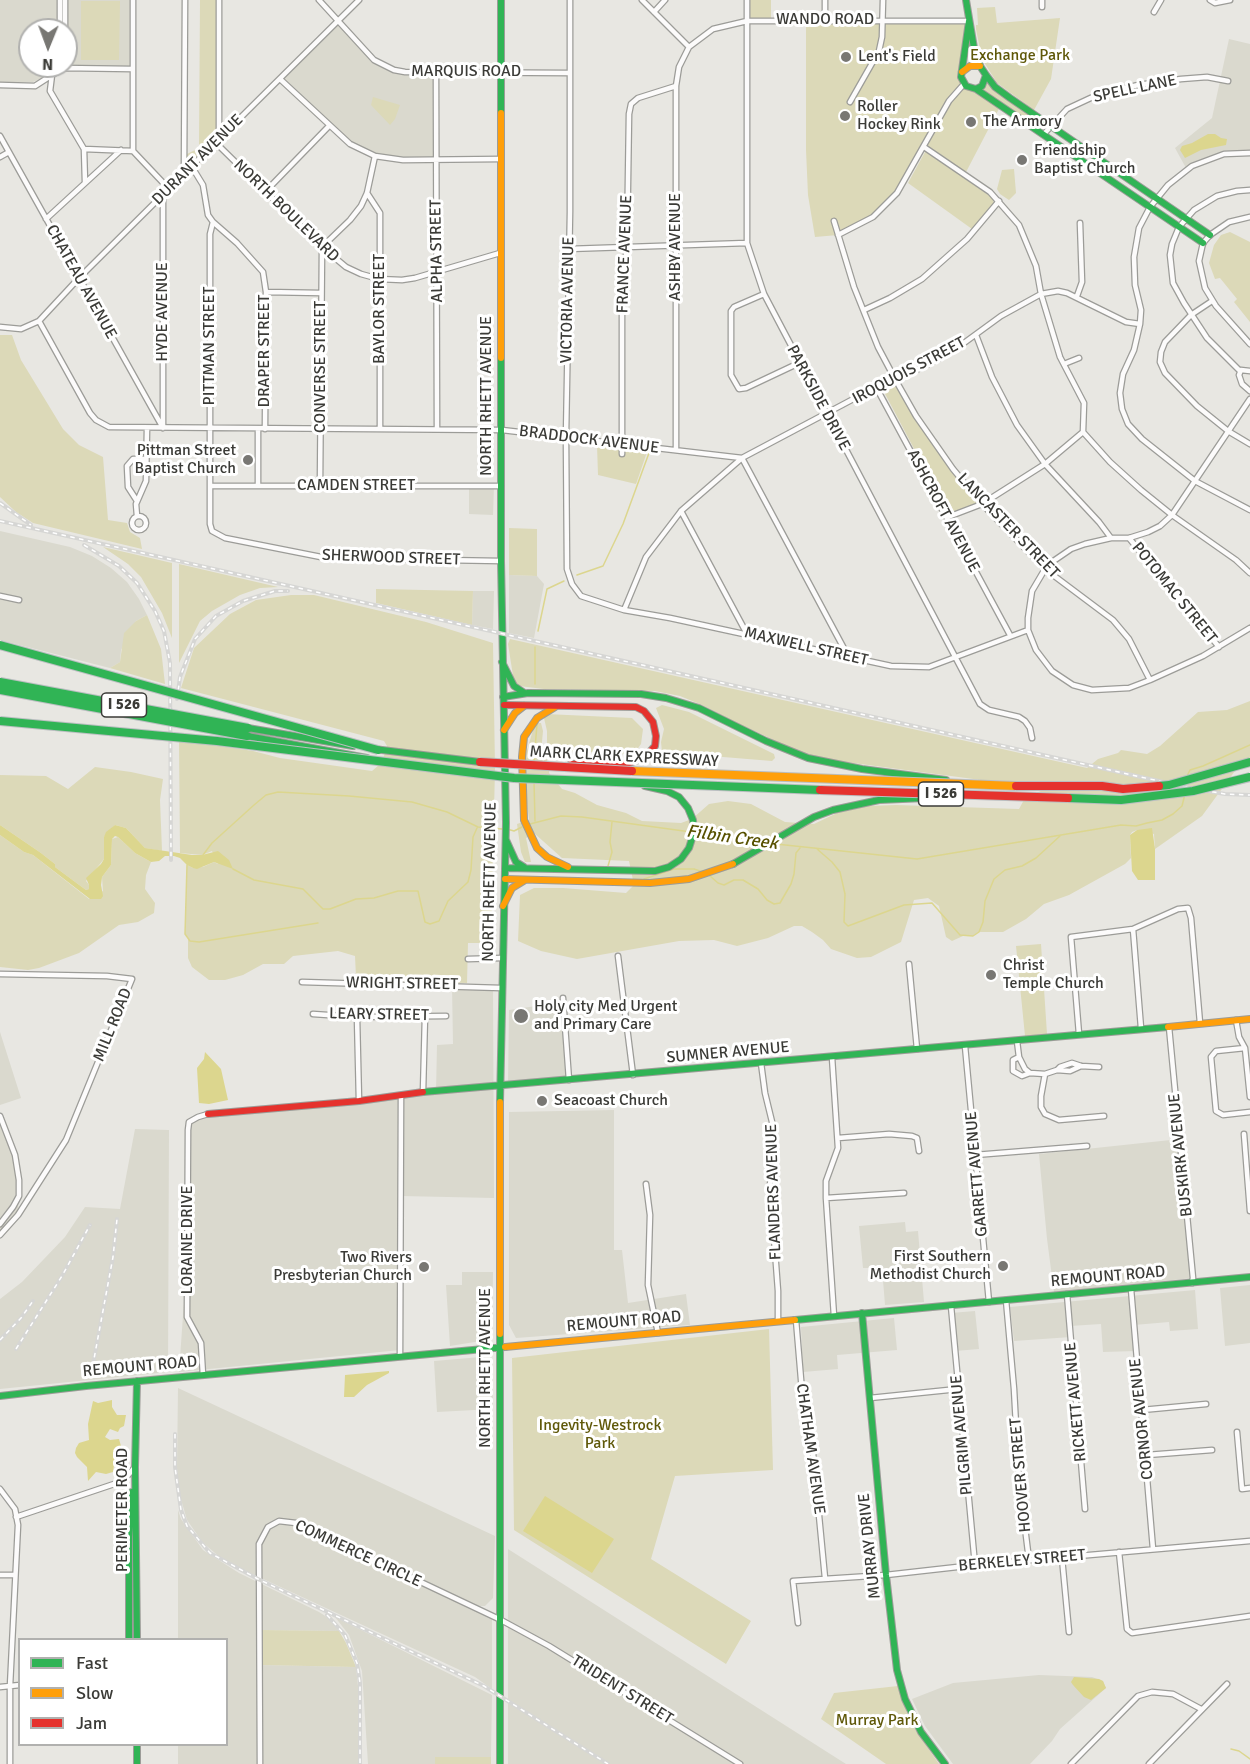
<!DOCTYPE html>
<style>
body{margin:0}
#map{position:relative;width:1250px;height:1764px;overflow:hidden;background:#e8e7e2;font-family:Signika,sans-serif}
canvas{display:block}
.legend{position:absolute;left:18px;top:1638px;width:210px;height:108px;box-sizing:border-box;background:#fff;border:2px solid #b1b1af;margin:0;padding:8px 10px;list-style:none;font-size:18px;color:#3b3b37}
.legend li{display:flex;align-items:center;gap:12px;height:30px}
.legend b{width:30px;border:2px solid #b1b1af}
.north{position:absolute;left:18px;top:18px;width:60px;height:60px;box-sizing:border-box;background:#fff;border:2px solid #b1b1af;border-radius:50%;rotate:181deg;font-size:16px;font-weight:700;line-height:24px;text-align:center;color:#3b3b37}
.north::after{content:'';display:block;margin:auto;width:21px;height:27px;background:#787773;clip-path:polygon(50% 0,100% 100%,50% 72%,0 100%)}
</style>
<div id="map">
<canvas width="1250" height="1764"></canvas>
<ul class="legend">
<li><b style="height:8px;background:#30b455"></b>Fast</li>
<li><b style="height:8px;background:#ff9f0a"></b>Slow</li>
<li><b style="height:8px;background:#e5322d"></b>Jam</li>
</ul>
<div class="north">N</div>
</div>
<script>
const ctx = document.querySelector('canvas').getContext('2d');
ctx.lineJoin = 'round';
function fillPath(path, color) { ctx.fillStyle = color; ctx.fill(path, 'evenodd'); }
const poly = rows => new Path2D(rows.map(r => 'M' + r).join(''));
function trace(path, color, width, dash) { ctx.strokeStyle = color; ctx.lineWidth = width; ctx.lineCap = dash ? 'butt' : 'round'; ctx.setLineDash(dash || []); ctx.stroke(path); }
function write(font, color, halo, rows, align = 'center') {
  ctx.font = font + ' Signika,sans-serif'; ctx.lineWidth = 6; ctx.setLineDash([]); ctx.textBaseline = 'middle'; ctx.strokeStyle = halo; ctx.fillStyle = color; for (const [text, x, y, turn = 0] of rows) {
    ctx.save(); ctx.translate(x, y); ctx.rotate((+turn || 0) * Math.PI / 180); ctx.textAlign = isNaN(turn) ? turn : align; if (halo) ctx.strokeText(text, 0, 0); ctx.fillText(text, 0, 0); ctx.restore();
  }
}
const built = poly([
 [0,0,57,0,57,30,30,30,30,66,54,66,44,77,33,82,0,82],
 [65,0,133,0,132,69,66,66],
 [339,22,374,60,394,70,436,72,435,160,375,156,350,144,280,79],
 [1229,39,1250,44,1250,151,1238,151,1210,157,1186,168,1175,148,1212,118],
 [469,486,494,486,493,515,469,514],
 [0,531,70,547,92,556,111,568,127,582,139,599,147,615,136,621,121,650,120,662,110,668,0,640],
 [509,575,537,576,544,584,534,638,509,633],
 [473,591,494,591,493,629,472,625],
 [452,986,493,987,494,1198,401,1196,400,1350,179,1372,188,1245,189,1122,198,1117,436,1092,437,1045,453,1044],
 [563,1002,569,1080,508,1086,509,1010],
 [0,1032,21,1098,0,1105],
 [614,1110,614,1250,622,1250,628,1303,686,1294,690,1325,516,1338,509,1325,509,1112],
 [0,1116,15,1155,19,1180,18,1215,0,1235],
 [135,1129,169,1130,168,1372,0,1389,0,1299,22,1282,65,1237,85,1207,120,1209],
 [1180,1139,1193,1278,1054,1292,1047,1239,1039,1154],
 [905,1222,906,1232,918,1231,924,1302,885,1305,882,1268,863,1268,859,1226],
 [462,1272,493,1272,492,1335,487,1340,450,1346,446,1285,462,1285],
 [1250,1285,1250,1343,1225,1346,1220,1288],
 [1195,1290,1198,1329,1170,1331,1169,1322,1134,1325,1136,1351,1103,1352,1101,1324,1070,1326,1071,1337,1014,1341,1010,1307],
 [975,1311,979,1349,955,1351,951,1313],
 [894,1318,897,1350,837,1355,838,1369,803,1372,801,1327],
 [481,1357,488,1361,492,1369,493,1409,437,1412,434,1361],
 [178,1388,495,1536,493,1598,485,1606,472,1606,492,1616,492,1689,475,1677,235,1566,221,1558,203,1543,187,1520,180,1496,177,1468],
 [178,1510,181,1519,203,1550,239,1573,319,1612,330,1619,339,1631,259,1630,259,1665,356,1667,358,1686,359,1764,178,1764,178,1745,226,1744,226,1640,178,1640],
 [508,1549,846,1764,508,1764],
 [335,1617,492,1695,491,1757,436,1757,435,1764,368,1764,362,1671,349,1635],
 [1039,1675,1092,1677,1103,1681,1106,1688,1060,1729,1052,1741,1030,1764,953,1764,925,1726,912,1699,953,1683]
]);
const green = poly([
 [200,0,216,0,216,137,190,165,186,161,187,154,199,148],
 [747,0,771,0,771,20,747,21],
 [81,1,120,1,119,60,81,60],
 [995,7,997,23,1060,18,1051,79,1034,110,997,83,982,59,976,29,976,25,978,25,977,8],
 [806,20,969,21,962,81,1001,105,965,174,924,147,897,193,873,217,838,235,815,237,808,195,806,150],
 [988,83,995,91,1045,125,1045,128,1038,127,982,89],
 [373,97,400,105,395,119,390,125,371,105],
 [925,152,927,152,993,198,994,204,972,229,908,183],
 [1014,169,1016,193,1009,200,1000,194,997,189,1002,170],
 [1230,232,1250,242,1250,322,1234,302,1237,299,1220,278,1215,279,1209,263,1214,245,1221,235],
 [0,335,12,335,21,360,63,429,79,445,103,457,108,520,127,523,130,532,140,538,142,549,33,523,16,512,0,497],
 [894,383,936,449,978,502,977,504,951,514,948,513,883,390,884,387],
 [597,445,647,452,636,484,598,475],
 [509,528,537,529,537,576,509,575],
 [103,547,172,563,172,638,162,613,141,577,128,564],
 [179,564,278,587,260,588,240,595,212,611,200,621,179,663],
 [376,589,473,591,472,625,376,603],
 [291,595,314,595,426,622,493,643,495,768,491,943,468,943,467,983,363,980,356,977,355,956,338,951,293,956,284,964,263,964,243,975,225,980,209,980,192,967,188,958,188,938,185,934,187,865,193,868,203,867,214,862,218,864,212,851,202,855,180,853,179,740,253,751,280,758,372,771,379,765,384,756,387,746,384,741,181,688,194,648,230,614,256,600],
 [147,615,161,649,165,684,110,668,120,662,124,633,136,621],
 [510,639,1087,768,1098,759,1118,753,1121,750,1147,754,1160,746,1198,712,1227,710,1250,701,1250,758,1243,760,1202,816,1155,849,1154,834,1137,830,1132,832,1130,835,1131,858,1125,864,1069,895,1044,904,1026,919,1003,932,979,932,973,936,963,936,952,941,946,937,939,906,928,898,914,900,901,942,871,957,857,958,831,949,823,940,812,932,802,926,794,926,768,938,737,946,714,940,679,941,577,959,541,951,518,941,520,895,534,888,563,888,626,893,634,885,629,861,562,858,534,833,526,838,531,862,525,862,521,852,517,824,529,820,526,794,526,754,535,723,541,723,543,731,541,752,550,764,549,773,562,789,575,793,597,805,626,813,642,821,681,823,692,819,709,804,728,801,751,804,785,822,814,824,837,813,869,806,896,805,1019,809,1025,798,1059,783,981,780,838,761,802,753,735,722,702,705,680,696,655,691,544,689,519,686,514,682,508,644],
 [662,705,689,712,774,754,775,758,772,761,662,752,661,742,664,729,656,708],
 [546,714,632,718,643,729,641,744,636,751,625,754,551,750,547,747,547,731,544,718],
 [95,767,131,772,163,779,160,800,162,851,145,848,126,828,115,825,104,837,104,859,86,881,89,885,89,889,86,890,55,867,55,864,41,853,0,825,0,775,46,776,68,789],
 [0,835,24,852,33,855,89,899,103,891,102,877,111,865,112,839,118,837,135,853,151,862,146,875,145,889,155,903,154,913,138,922,119,925,79,953,39,968,28,970,0,967],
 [1041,944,1047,1034,1025,1036,1016,946],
 [769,1329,773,1470,675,1476,651,1559,751,1621,726,1664,514,1530,512,1358],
 [261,1630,339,1631,346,1643,356,1667,261,1665],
 [898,1686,910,1722,939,1764,886,1764,821,1719,834,1693],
 [435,1757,491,1757,491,1764,435,1764]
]);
const water = poly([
 [1208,134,1215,134,1221,138,1227,139,1226,145,1201,150,1185,158,1180,150,1182,146,1192,143],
 [0,825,41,853,55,864,55,867,86,890,89,889,89,885,86,878,101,864,104,859,104,837,106,832,115,825,126,828,145,848,192,855,202,855,218,851,229,860,233,869,214,862,197,869,193,868,187,865,180,858,174,856,165,856,159,861,151,862,135,853,118,837,115,836,112,839,111,865,102,877,101,885,103,896,101,899,90,899,33,855,24,852,0,835],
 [1152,828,1155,849,1155,880,1138,880,1132,871,1130,835,1137,830],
 [205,1052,221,1069,228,1100,209,1104,199,1103,197,1068,204,1059],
 [389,1371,389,1373,367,1385,354,1397,344,1397,345,1375],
 [112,1400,112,1407,117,1415,126,1415,124,1426,120,1428,118,1432,110,1429,105,1437,110,1440,119,1439,121,1446,115,1458,113,1472,106,1474,96,1472,88,1481,87,1467,77,1457,75,1453,76,1448,79,1443,89,1440,88,1424,93,1401,98,1403],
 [545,1496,614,1539,592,1573,523,1531],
 [1074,1677,1099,1679,1103,1681,1106,1688,1091,1700,1084,1697,1073,1685,1071,1682]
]);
const stream = poly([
 [577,575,603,566,623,524,649,453],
 [538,631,547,589,564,581],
 [535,647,535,684],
 [534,761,537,724],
 [1186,778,1190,770,1203,766,1250,745],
 [534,781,535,821],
 [530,824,561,816,582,817,691,832],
 [507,829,514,831,522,827],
 [698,833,765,842],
 [776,844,917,859,1121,825,1136,826,1147,823,1162,820,1173,814,1182,806,1185,794],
 [817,849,832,862,840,872,845,894,844,922,848,926,904,905,932,903,960,935,973,936,979,932,983,922,985,901,994,879,1005,870,1022,866,1036,858,1060,836],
 [203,855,212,843,254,805,266,795,278,792,349,796,412,802,447,812,478,827,502,829],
 [187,865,185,934,190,941,199,942,318,923],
 [608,866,612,852,610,842,612,822],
 [233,869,254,880,303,889,323,909,330,909,356,899,374,898,398,891,418,891,425,922,430,924,439,921,448,901,468,882,471,870,473,837,477,828],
 [710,876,718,883,724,885,734,880,743,880,758,889,767,900,774,904,780,903,791,884,794,874,796,853,800,848],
 [644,879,674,869,694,869,703,872],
 [1231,1749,1239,1751,1250,1759]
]);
const street = poly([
 [60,0,60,30],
 [65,0,65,30],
 [133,0,133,151,169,189],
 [319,0,374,60,394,70,405,72,570,73],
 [570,0,570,212,566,437,567,569,572,584,581,596,624,610,670,618,891,666,929,667,1028,630],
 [642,0,689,47],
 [747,0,747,243,764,294,980,704,989,710,1019,717,1025,721,1030,728,1032,738],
 [1042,0,1042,7],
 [1210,0,1215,3,1230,0],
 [654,12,665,0],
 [1154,12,1161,0],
 [825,20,825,0],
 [436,72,437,429],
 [52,75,50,91,84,149,85,182],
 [280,79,350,144,375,156,403,160,501,159],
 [0,85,35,86,63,68,132,69],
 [850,102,879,51,882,37,883,0],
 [1044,134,1067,109,1097,95,1138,85,1181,79,1207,77,1228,81],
 [0,136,163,428],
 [219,140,219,0],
 [216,143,322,247,346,267,361,274,379,279,402,280,415,278,500,253],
 [924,147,990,192,1019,225,1036,266,1041,294,1060,357,1084,403,1083,432,1110,462,1141,490,1172,515,1250,399],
 [84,149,133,151],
 [1250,153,1224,154,1192,166,1168,185,1150,207,1139,228,1134,257,1135,285,1141,310,1140,324,1134,350,1123,374,1120,393,1122,409,1128,424,1142,439,1195,481,1250,510],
 [0,157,9,152],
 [192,167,203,185,208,215,213,222,210,234,210,524,212,531,225,538,326,558,501,561],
 [184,174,185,0],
 [265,192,329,126],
 [367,193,380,213,380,429],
 [1250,217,1229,222,1210,235,1203,243,1199,261,1205,288,1216,306,1250,344],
 [46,219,121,150],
 [834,221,854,287,878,347,895,379,916,416,953,469,982,504,1045,569,1113,620,1129,639,1150,680],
 [213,222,237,243,263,272,266,292,265,429],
 [838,235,873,217,897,193,949,101,964,84],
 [568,249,747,243],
 [266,292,321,293],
 [764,294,734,307,731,311,731,375,739,389,746,388,799,363],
 [1077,296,1082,282,1080,223],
 [1212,301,1191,315,1165,342,1161,352,1160,362,1165,373,1197,406,1228,431,1250,444],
 [864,310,890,298,922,279,967,239,999,201],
 [39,321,90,413,96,420,109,427,502,430,742,458,848,656],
 [0,327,21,329,39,321,79,278,359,0],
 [976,335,992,377,1017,425,1045,464,1099,522,1111,538],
 [1064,364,1079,358],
 [1240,371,1207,338,1184,303,1173,283,1170,255,1172,244,1179,227,1194,210,1217,196,1237,191,1250,190],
 [1250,371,1241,370,1239,375,1242,384,1250,391],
 [876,387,1010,635],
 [163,426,163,195],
 [676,450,676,86,679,67,689,47,713,29,747,21,969,21],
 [622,454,622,294,627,246,629,114,631,104,638,98,676,86],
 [210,486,501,486],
 [258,486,258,429],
 [320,486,322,247,350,220,361,206,367,193,375,156],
 [137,501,128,487,127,466,133,459,146,459],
 [681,511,747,634],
 '132 523a7 7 0 1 1 14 0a7 7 0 1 1-14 0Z',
 [137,516,136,504,146,481,147,428],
 [948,517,982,504,1045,464,1083,432],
 [1129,538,1219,647],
 [1250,573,1236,560,1172,515,1160,526,1148,532,1129,538,1111,538,1085,544,1071,549,1052,562,1045,569,1032,591,1028,618,1028,630,1036,650,1052,671,1073,685,1092,690,1129,688,1150,680,1203,656,1250,628],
 [0,596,19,600],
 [624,610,646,557,681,511,742,458,876,387,923,367,953,351,1001,316,1041,294,1058,291,1067,293,1126,322,1140,324],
 [1133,929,1141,1028],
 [618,956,633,1075],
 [468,959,502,958],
 [909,964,917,1049],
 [0,974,107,976,132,979,66,1140,18,1215,0,1235],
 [302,982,501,988],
 [563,998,569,1080],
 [313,1014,357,1017,446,1016],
 [357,1017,359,1101],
 [1236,1020,1239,1037,1245,1048,1250,1097],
 [1169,1027,1193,1278,1192,1283],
 [1079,1034,1071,937,1133,929,1178,909,1188,908,1191,918,1200,1023],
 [1017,1041,1019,1057,1025,1069,1030,1073,1045,1074,1057,1070,1070,1071,1081,1066],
 [965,1046,989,1302],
 [1245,1048,1216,1051,1211,1057,1216,1111,1223,1115,1250,1112],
 [832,1057,838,1148,826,1181,826,1198,834,1316],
 [1019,1057,1013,1060,1013,1071,1022,1076,1030,1073],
 [761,1063,765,1093,774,1130,774,1164,770,1184,778,1291,778,1321],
 [1057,1070,1060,1067,1072,1063,1081,1066,1099,1067],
 [1045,1074,1041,1096,1041,1107,1045,1114,1059,1120,1104,1116],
 [423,1092,425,1016],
 [0,1116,15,1155,19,1180,19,1196,13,1207,0,1224],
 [1244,1134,1250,1211],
 [838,1138,889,1134,912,1136,917,1138,919,1151],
 [975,1155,1087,1146],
 [646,1184,650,1215,648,1285,658,1333],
 [826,1198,904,1193],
 [1131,1289,1153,1549],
 [1067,1294,1085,1509],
 [1006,1300,1014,1389,1019,1479,1029,1560],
 [951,1306,975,1565],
 [796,1320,804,1415,813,1453,825,1578],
 [400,1356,401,1096],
 [203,1375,201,1343,187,1317,188,1130,189,1122,198,1117,208,1114],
 [870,1398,958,1389],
 [1142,1410,1206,1404],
 [1237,1432,1242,1489,1250,1488],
 [1147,1455,1212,1450],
 [0,1489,15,1509,18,1525,10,1686,10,1764],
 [16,1517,123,1481,135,1467],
 [1119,1552,1127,1629,1132,1633,1250,1616],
 [1062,1558,1069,1632],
 [0,1575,15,1575],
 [798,1623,793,1581,886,1575,975,1565,1250,1541],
 [0,1687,20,1685],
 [260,1764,259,1544,268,1527,279,1521,296,1523,501,1620,549,1646,740,1764],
 [1071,1764,1138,1696,1152,1692,1173,1694,1201,1709],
 [1149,1764,1227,1684]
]);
const fast = poly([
 [501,0,501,113],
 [966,0,974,48,980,66,986,75,982,86,976,89,966,86,961,77,969,21],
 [986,75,995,87,1010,98,1210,235],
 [976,89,1203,243],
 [502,662,514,686,523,692],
 [503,697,528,693,641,694,666,698,699,708,766,741,808,758,862,769,946,780],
 [248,728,353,746],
 [247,736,367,758],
 [374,749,480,762],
 [506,840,516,862,524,867],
 [733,864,814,817,833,810,879,800,949,797],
 [505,868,655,871,669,867,681,859,689,848,694,832,693,820,688,808,679,797,667,791,645,786],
 [423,1092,1168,1027],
 [500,1102,506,823,501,561,501,358],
 [862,1313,886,1575,897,1670,905,1699,921,1732,945,1764],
 [795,1320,1250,1277],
 [500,1334,500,1764],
 [137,1381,135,1467,137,1640],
 [0,1396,86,1386,505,1347],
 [129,1640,129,1537,132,1492],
 [137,1744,137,1764]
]);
const slow = poly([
 [962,72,970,66,980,66],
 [501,113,501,358],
 [555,707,537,718,524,737,522,757,524,820,537,848,547,857,568,867],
 [504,730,515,713,524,706],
 [505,879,650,883,689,879,733,864],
 [503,906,512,888,525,880],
 [1168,1027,1250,1019],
 [500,1102,500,1334],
 [505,1347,795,1320]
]);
const jam = poly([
 [504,705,636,707,644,711,653,722,656,736,655,746,644,758,629,763,571,764],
 [208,1114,359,1101,423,1092]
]);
const rail = poly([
 [0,503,31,525],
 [0,521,1190,788,1225,794,1250,795],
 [84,545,119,566,137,583,155,611,164,631,170,663,171,860],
 [177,699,180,677,195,639,216,616,243,601,275,591,288,591],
 [0,1340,21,1318,33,1301],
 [16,1349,62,1276,90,1225],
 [91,1375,113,1257,117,1219],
 [175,1434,175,1467,181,1510,187,1526,210,1553,258,1579,484,1686,608,1764],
 [327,1615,345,1635,357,1663,360,1683,360,1764]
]);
const fastBridge = poly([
 [0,645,378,750],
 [0,682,248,728],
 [0,690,247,736],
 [0,721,217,741,514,778,820,790],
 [1159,786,1169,785,1250,762],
 [1068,798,1121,800,1193,791,1250,777]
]);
const slowBridge = poly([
 [632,771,1016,786]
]);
const jamBridge = poly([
 [480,762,632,771],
 [1016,786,1102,786,1123,789,1159,786],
 [820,790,1068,798]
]);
const markers = [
 [846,57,6,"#787773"],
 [845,116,6,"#787773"],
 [971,122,6,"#787773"],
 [1022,160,6,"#787773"],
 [248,460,6,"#787773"],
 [991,975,6,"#787773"],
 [521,1016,8,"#787773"],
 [542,1101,6,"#787773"],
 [1003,1266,6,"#787773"],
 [424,1267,6,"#787773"]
];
const shields = [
 [124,705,45],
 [941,794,45]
];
const shieldNames = [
 ["I 526",124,705],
 ["I 526",941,794]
];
const streetNames = [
 ["WANDO ROAD",825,20],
 ["MARQUIS ROAD",466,72],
 ["SPELL LANE",1135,89,-12],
 ["DURANT AVENUE",198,160,-45],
 ["NORTH BOULEVARD",286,211,44],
 ["ASHBY AVENUE",676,247,-90],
 ["ALPHA STREET",437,251,-91],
 ["FRANCE AVENUE",625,254,-88],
 ["CHATEAU AVENUE",81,282,61],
 ["VICTORIA AVENUE",568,300,-89],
 ["BAYLOR STREET",380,309,-90],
 ["HYDE AVENUE",163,312,-90],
 ["PITTMAN STREET",210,346,-90],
 ["DRAPER STREET",265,351,-90],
 ["CONVERSE STREET",321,367,-90],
 ["IROQUOIS STREET",909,371,-28],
 ["NORTH RHETT AVENUE",487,396,-90],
 ["PARKSIDE DRIVE",818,398,62],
 ["BRADDOCK AVENUE",589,440,7],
 ["CAMDEN STREET",356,486],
 ["ASHCROFT AVENUE",943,511,62],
 ["LANCASTER STREET",1008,526,46],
 ["SHERWOOD STREET",391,558,2],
 ["POTOMAC STREET",1174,593,51],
 ["MAXWELL STREET",806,647,13],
 ["MARK CLARK EXPRESSWAY",624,757,3],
 ["NORTH RHETT AVENUE",490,882,-89],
 ["WRIGHT STREET",402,984,1],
 ["LEARY STREET",379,1015,1],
 ["MILL ROAD",113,1025,-68],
 ["SUMNER AVENUE",728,1053,-5],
 ["BUSKIRK AVENUE",1181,1155,-96],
 ["GARRETT AVENUE",977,1174,-95],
 ["FLANDERS AVENUE",774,1192,-92],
 ["LORAINE DRIVE",188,1240,-90],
 ["REMOUNT ROAD",1108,1277,-5],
 ["REMOUNT ROAD",624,1322,-5],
 ["REMOUNT ROAD",140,1367,-5],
 ["NORTH RHETT AVENUE",486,1368,-90],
 ["RICKETT AVENUE",1076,1402,-95],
 ["CORNOR AVENUE",1142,1419,-96],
 ["PILGRIM AVENUE",962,1435,-95],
 ["CHATHAM AVENUE",810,1449,82],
 ["HOOVER STREET",1021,1475,-95],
 ["PERIMETER ROAD",123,1510,-90],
 ["MURRAY DRIVE",870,1546,-96],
 ["COMMERCE CIRCLE",358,1554,25],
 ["BERKELEY STREET",1022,1561,-5],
 ["TRIDENT STREET",622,1690,32]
];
const parkNames = [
 ["Exchange Park",1020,56],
 ["Ingevity-Westrock",600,1426],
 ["Park",600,1444],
 ["Murray Park",877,1721]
];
const poiNames = [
 ["Lent's Field",858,57],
 ["Roller",857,107],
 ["Hockey Rink",857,125],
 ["The Armory",983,122],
 ["Friendship",1034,151],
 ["Baptist Church",1034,169],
 ["Pittman Street",236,451,"right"],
 ["Baptist Church",236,469,"right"],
 ["Christ",1003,966],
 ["Temple Church",1003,984],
 ["Holy city Med Urgent",534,1007],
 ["and Primary Care",534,1025],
 ["Seacoast Church",554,1101],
 ["First Southern",991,1257,"right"],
 ["Methodist Church",991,1275,"right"],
 ["Two Rivers",412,1258,"right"],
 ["Presbyterian Church",412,1276,"right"]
];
const waterNames = [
 ["Filbin Creek",732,838,8]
];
fillPath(built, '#dad9ce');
fillPath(green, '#dcd9b8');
fillPath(water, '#dcd68e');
trace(stream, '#dcd68e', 1.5);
trace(street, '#9c9c98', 7);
trace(fast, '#9c9c98', 8);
trace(slow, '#9c9c98', 8);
trace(jam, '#9c9c98', 8);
trace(street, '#fcfbfb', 4.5);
trace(fast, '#30b455', 6);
trace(slow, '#ff9f0a', 6);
trace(jam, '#e5322d', 6);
trace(rail, '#d6d6d4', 4);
trace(rail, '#fff', 1.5, [4.5]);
trace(fastBridge, '#babec0', 10, []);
trace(slowBridge, '#babec0', 10, []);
trace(jamBridge, '#babec0', 10, []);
trace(fastBridge, '#30b455', 8);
trace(slowBridge, '#ff9f0a', 8);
trace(jamBridge, '#e5322d', 8);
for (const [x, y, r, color] of markers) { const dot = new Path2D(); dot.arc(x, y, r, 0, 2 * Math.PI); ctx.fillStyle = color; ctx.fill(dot); trace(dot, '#fff', 2); }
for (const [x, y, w] of shields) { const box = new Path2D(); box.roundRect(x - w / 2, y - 12, w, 24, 4.5); ctx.fillStyle = '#fff'; ctx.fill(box); trace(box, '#3b3b37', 1.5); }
write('bold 15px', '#3b3b37', null, shieldNames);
write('16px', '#3b3b37', '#fff', streetNames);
write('16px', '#5f5809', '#fff', parkNames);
write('16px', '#3b3b37', '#fff', poiNames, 'left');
write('italic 18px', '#585100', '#fff', waterNames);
</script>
